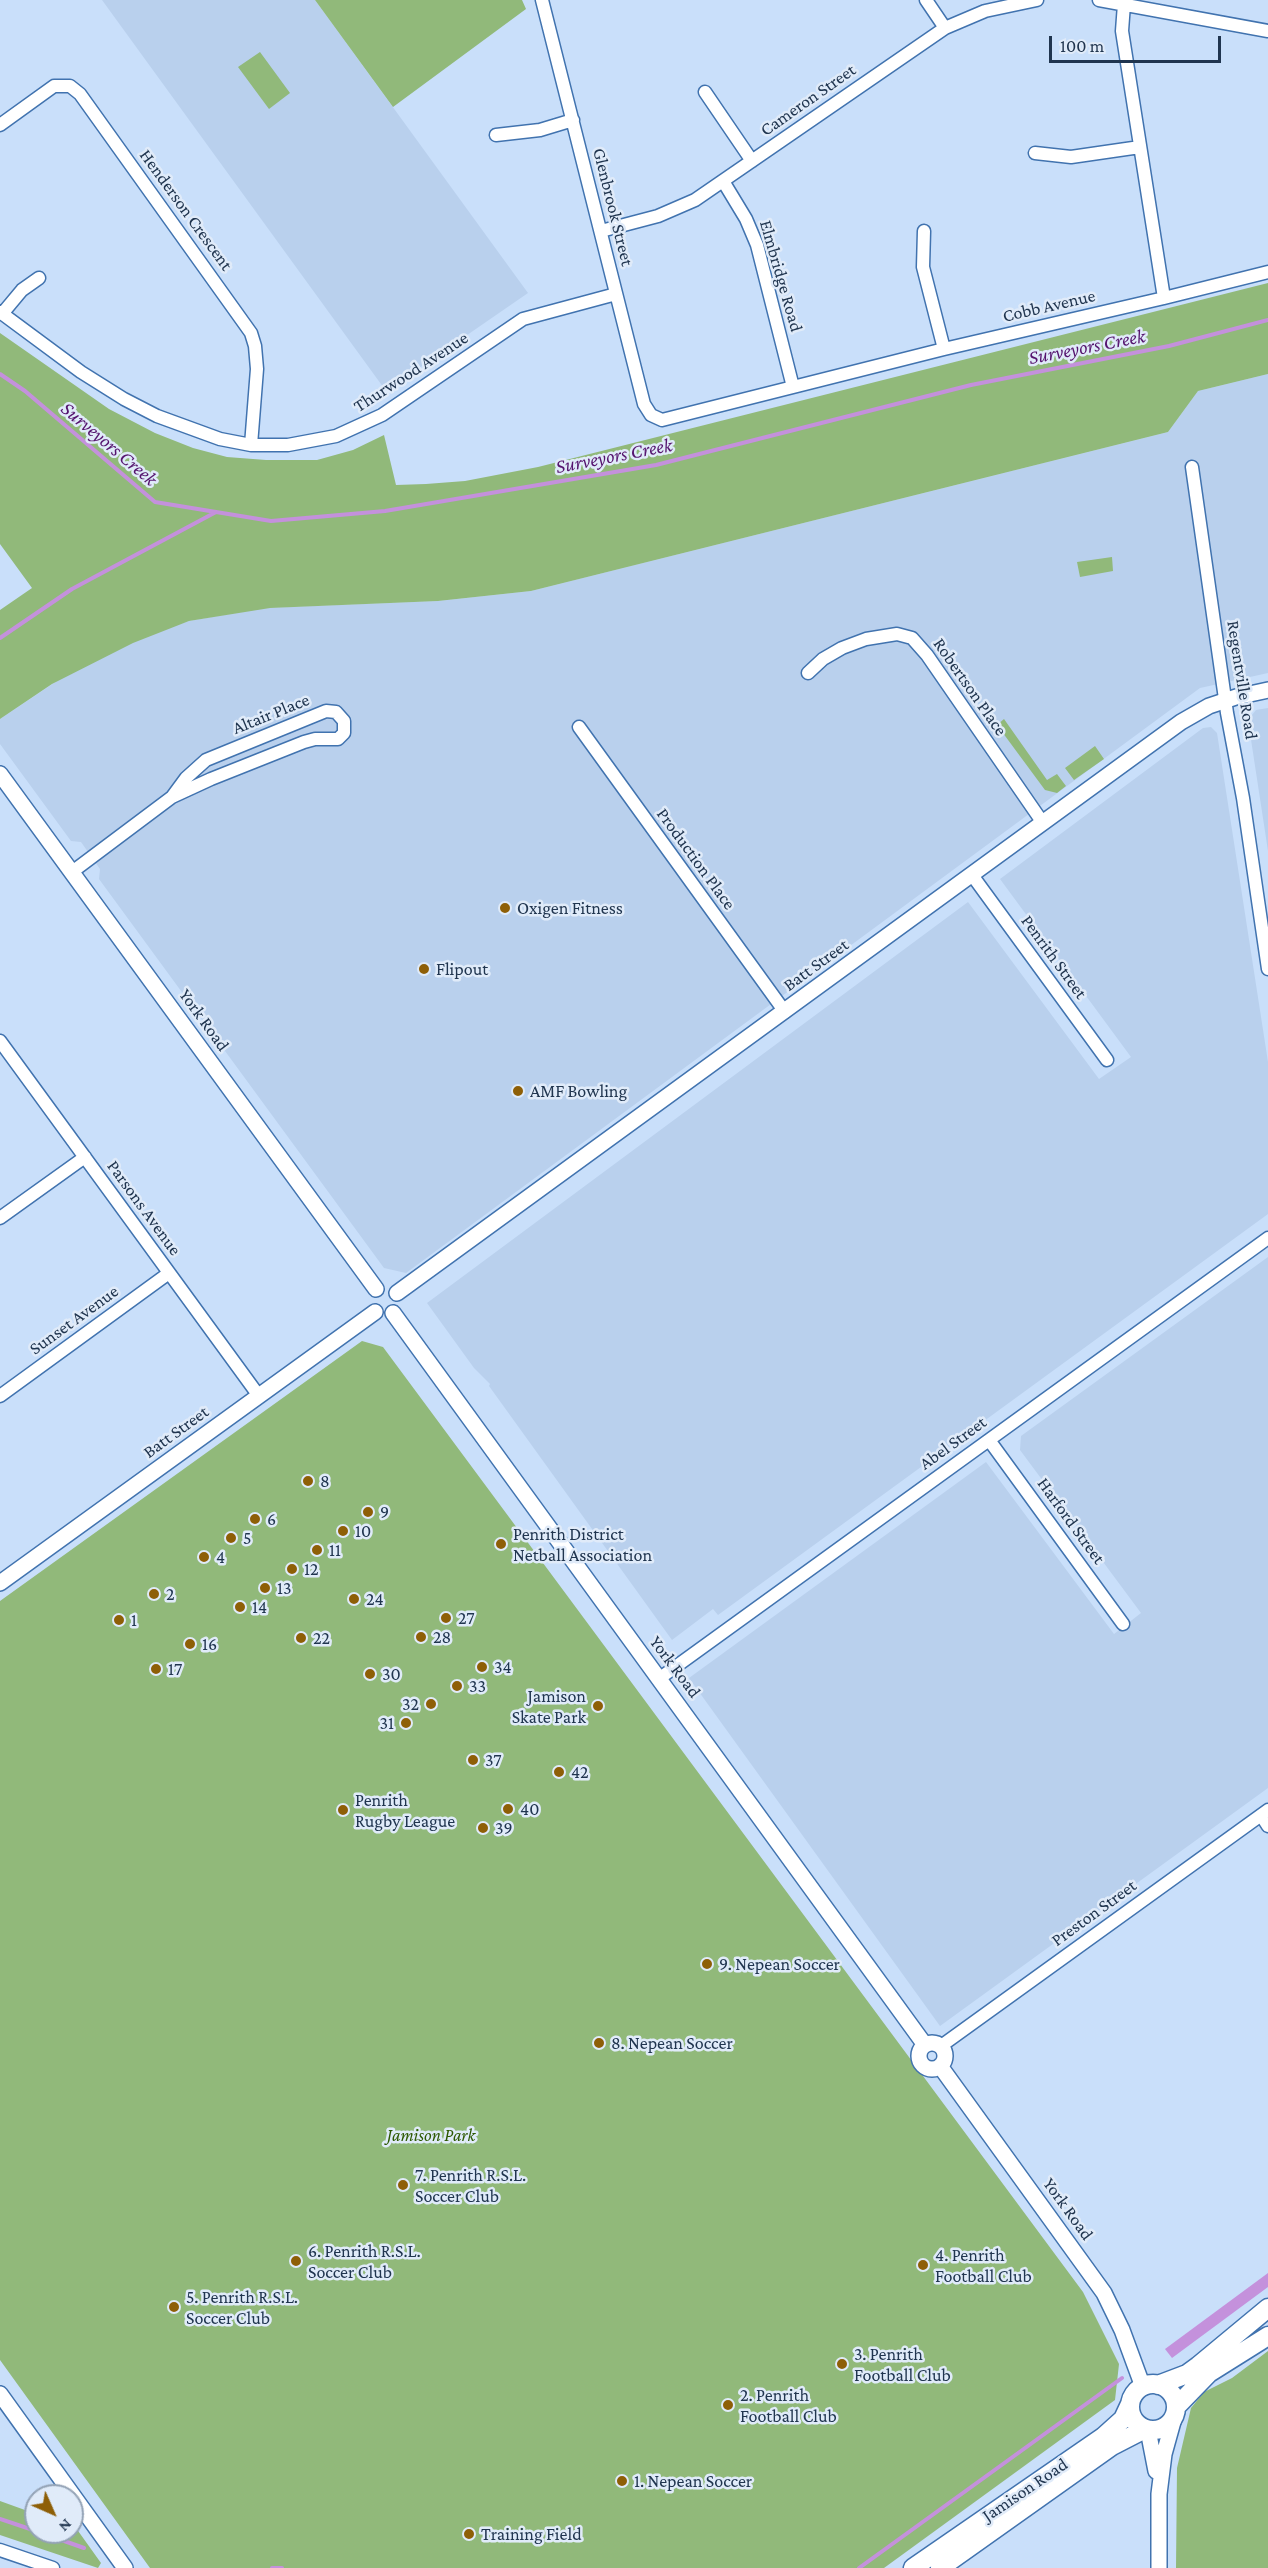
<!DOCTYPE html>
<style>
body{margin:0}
#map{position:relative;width:1268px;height:2568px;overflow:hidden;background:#c9dffa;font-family:"Crimson Pro",serif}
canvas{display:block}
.north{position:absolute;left:24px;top:2484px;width:60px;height:60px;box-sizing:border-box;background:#e0ebf9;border:2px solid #93a2b5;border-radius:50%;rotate:135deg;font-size:16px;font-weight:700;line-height:24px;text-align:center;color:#20354f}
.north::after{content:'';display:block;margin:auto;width:21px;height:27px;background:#8e5f07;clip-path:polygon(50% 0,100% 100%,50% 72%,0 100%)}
.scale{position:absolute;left:1049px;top:36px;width:172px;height:27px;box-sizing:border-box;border:3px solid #20354f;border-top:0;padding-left:8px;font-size:18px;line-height:21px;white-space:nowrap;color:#20354f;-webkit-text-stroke:4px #e0ebf9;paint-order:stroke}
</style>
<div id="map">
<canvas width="1268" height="2568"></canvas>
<div class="north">N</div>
<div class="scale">100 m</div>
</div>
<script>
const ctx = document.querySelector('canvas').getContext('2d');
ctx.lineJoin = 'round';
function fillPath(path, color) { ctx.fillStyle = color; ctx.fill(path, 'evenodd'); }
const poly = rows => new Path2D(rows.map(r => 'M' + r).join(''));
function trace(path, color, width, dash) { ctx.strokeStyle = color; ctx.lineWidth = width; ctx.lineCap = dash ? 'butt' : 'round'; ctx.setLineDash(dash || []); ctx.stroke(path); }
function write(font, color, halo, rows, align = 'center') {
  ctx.font = font + ' "Crimson Pro",serif'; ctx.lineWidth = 5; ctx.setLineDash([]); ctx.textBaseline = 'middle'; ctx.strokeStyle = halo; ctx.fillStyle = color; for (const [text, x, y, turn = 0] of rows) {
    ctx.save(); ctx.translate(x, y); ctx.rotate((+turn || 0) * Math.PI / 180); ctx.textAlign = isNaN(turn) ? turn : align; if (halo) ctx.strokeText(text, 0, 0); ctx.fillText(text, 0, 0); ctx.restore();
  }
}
const built = poly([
 [102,0,315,0,528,293,386,391],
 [1268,374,1268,673,1200,688,406,1273,384,1268,99,879,100,869,81,842,71,841,0,744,0,719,60,679,144,636,189,621,264,608,438,601,531,591,1168,432,1198,391],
 [1268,708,1268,851,1248,720,1256,710],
 [1211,727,1217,733,1268,1062,1268,1214,718,1615,713,1609,672,1640,489,1386,490,1384,474,1368,427,1303,968,902,1099,1079,1131,1057,1000,879,1203,728],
 [1268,1257,1268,1788,940,2026,689,1678,986,1462,1114,1634,1141,1613,1020,1450,1021,1436]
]);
const green = poly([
 [315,0,522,0,526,9,393,107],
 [260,52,290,93,269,109,238,67],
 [1268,283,1268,374,1198,391,1168,432,531,591,438,601,270,608,189,621,133,643,52,684,0,719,0,610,32,588,0,544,0,333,109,409,155,433,193,448,227,457,266,460,317,460,353,450,384,435,396,485,426,484,465,481,538,467],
 [1112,557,1113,571,1080,577,1077,562],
 [1004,719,1047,780,1057,774,1066,786,1057,793,1045,790,997,725],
 [1095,746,1104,759,1074,780,1065,768],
 [362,1341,383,1347,1083,2292,1119,2364,1115,2400,884,2568,150,2568,0,2360,0,1601],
 [1268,2351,1268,2568,1176,2568,1177,2468,1191,2408,1204,2392,1232,2378],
 [0,2501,36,2514,36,2532,72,2532,72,2527,76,2528,101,2563,98,2568,0,2535]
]);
const water = poly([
 [1268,2273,1268,2287,1172,2358,1165,2349]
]);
const stream = poly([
 [0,374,25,391,155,502,271,521,385,511,656,465,971,385,1169,346,1268,320],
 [0,638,72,589,216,512],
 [0,2519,36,2531],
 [39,2532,84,2548],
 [272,2568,282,2568],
 [859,2568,1122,2378]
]);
const minor = poly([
 [542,0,644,404,651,415,662,420,944,349,1164,298,1122,31,1124,4],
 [926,0,945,28],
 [1099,0,1268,31],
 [705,92,752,161],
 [0,125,54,86,70,86,80,94,251,333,255,346,257,369,251,445],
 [496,135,540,130,573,120],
 [1035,153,1071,157,1140,147],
 [723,181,746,219,757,245,793,387],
 [601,231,658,216,695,200,945,28,985,11,1037,0],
 [924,231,923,267,944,349],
 [1164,298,1268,272],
 [0,312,81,372,124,399,157,416,220,439,251,445,288,445,336,436,382,415,523,319,616,294],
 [2,314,22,290,39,278],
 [1192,467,1227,713,1243,798,1268,969],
 [808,673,823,659,842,648,866,639,897,634,912,638,927,655,1043,823],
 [579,727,785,1012],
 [72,872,172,797,211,779,304,742,315,739,338,739,344,733,344,721,336,712,326,711,206,760,186,778,172,797],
 [972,875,1107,1060],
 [0,1041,259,1396],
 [0,1218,85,1157],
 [0,1396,169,1273],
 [989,1440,1123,1624],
 [660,1678,1268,1238],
 [1261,1815,1268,1826],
 [941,2046,1268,1810],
 [0,2550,53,2568]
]);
const tertiary = poly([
 [0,774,376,1289],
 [397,1293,1181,722,1209,706,1236,697,1268,690],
 [393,1313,925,2045],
 [0,1583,375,1312],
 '919 2056a13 13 0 1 1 26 0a13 13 0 1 1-26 0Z',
 [940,2066,1104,2293,1122,2330,1143,2387],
 [0,2394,125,2568],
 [1148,2430,1156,2471],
 [1159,2568,1159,2494,1164,2454,1174,2418]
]);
const secondary = poly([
 '1130 2407a23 23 0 1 1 46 0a23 23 0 1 1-46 0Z',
 [1158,2385,1187,2374,1198,2366,1268,2308],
 [1176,2407,1209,2373,1268,2336],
 [913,2568,1103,2437,1123,2419,1130,2404],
 [940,2568,1112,2446,1145,2429]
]);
const markers = [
 [505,908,6,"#8e5f07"],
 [424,969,6,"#8e5f07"],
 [518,1091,6,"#8e5f07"],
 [308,1481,6,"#8e5f07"],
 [368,1512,6,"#8e5f07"],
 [255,1519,6,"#8e5f07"],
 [343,1531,6,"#8e5f07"],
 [231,1538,6,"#8e5f07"],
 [501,1544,6,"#8e5f07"],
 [317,1550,6,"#8e5f07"],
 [204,1557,6,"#8e5f07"],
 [292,1569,6,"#8e5f07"],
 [265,1588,6,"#8e5f07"],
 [154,1594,6,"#8e5f07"],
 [354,1599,6,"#8e5f07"],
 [240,1607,6,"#8e5f07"],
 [446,1618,6,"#8e5f07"],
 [119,1620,6,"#8e5f07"],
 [421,1637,6,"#8e5f07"],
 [301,1638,6,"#8e5f07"],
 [190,1644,6,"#8e5f07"],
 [482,1667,6,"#8e5f07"],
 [156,1669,6,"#8e5f07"],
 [370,1674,6,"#8e5f07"],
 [457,1686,6,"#8e5f07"],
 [431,1704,6,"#8e5f07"],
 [598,1706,6,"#8e5f07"],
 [406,1723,6,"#8e5f07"],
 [473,1760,6,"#8e5f07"],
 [559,1772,6,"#8e5f07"],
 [508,1809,6,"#8e5f07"],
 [343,1810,6,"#8e5f07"],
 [483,1828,6,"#8e5f07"],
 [707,1964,6,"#8e5f07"],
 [599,2043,6,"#8e5f07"],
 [403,2185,6,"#8e5f07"],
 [296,2261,6,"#8e5f07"],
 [923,2265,6,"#8e5f07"],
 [174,2307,6,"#8e5f07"],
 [842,2364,6,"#8e5f07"],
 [728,2405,6,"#8e5f07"],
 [622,2481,6,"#8e5f07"],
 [469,2534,6,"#8e5f07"]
];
const streetNames = [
 ["Cameron Street",808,100,-35],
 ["Glenbrook Street",613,207,76],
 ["Henderson Crescent",186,210,54],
 ["Elmbridge Road",781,276,74],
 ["Cobb Avenue",1049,306,-13],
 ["Thurwood Avenue",411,372,-33],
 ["Regentville Road",1242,680,81],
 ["Robertson Place",970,687,55],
 ["Altair Place",271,714,-22],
 ["Production Place",696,859,54],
 ["Penrith Street",1054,957,54],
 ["Batt Street",816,965,-36],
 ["York Road",204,1020,54],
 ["Parsons Avenue",144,1208,54],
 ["Sunset Avenue",74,1320,-36],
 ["Batt Street",176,1432,-36],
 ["Abel Street",953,1443,-36],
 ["Harford Street",1071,1521,54],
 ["York Road",675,1667,53],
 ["Preston Street",1094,1913,-36],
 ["York Road",1068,2209,54],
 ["Jamison Road",1025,2490,-34]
];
const poiNames = [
 ["Oxigen Fitness",517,908],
 ["Flipout",436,969],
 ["AMF Bowling",530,1091],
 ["8",320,1481],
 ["9",380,1512],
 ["6",267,1519],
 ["10",355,1531],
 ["Penrith District",513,1534],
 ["Netball Association",513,1555],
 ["5",243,1538],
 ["11",329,1550],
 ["4",216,1557],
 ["12",304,1569],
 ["13",277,1588],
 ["2",166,1594],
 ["24",366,1599],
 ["14",252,1607],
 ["27",458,1618],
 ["1",131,1620],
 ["28",433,1637],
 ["22",313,1638],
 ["16",202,1644],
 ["34",494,1667],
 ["17",168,1669],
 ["30",382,1674],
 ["33",469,1686],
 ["Jamison",586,1696,"right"],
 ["Skate Park",586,1717,"right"],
 ["32",419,1704,"right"],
 ["31",394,1723,"right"],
 ["37",485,1760],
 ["42",571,1772],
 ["Penrith",355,1800],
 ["Rugby League",355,1821],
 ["40",520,1809],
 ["39",495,1828],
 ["9. Nepean Soccer",719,1964],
 ["8. Nepean Soccer",611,2043],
 ["7. Penrith R.S.L.",415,2175],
 ["Soccer Club",415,2196],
 ["6. Penrith R.S.L.",308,2251],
 ["Soccer Club",308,2272],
 ["4. Penrith",935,2255],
 ["Football Club",935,2276],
 ["5. Penrith R.S.L.",186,2297],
 ["Soccer Club",186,2318],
 ["3. Penrith",854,2354],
 ["Football Club",854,2375],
 ["2. Penrith",740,2395],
 ["Football Club",740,2416],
 ["1. Nepean Soccer",634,2481],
 ["Training Field",481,2534]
];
const parkNames = [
 ["Jamison Park",431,2135]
];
const waterNames = [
 ["Surveyors Creek",1087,347,-11],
 ["Surveyors Creek",109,444,40],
 ["Surveyors Creek",614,456,-11]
];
fillPath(built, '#b9d0ed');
fillPath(green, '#91b97a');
fillPath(water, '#c491dc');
trace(stream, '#c491dc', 4);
trace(minor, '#4173af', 15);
trace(tertiary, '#4173af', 18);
trace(secondary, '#4173af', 21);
trace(minor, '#fff', 12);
trace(tertiary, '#fff', 15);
trace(secondary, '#fff', 18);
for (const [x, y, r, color] of markers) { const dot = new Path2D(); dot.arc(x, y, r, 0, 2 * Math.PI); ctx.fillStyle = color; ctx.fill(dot); trace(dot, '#e0ebf9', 2); }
write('18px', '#20354f', '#e0ebf9', streetNames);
write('18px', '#20354f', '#e0ebf9', poiNames, 'left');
write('italic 18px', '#2c5800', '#e0ebf9', parkNames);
write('italic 20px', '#55146e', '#e0ebf9', waterNames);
</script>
